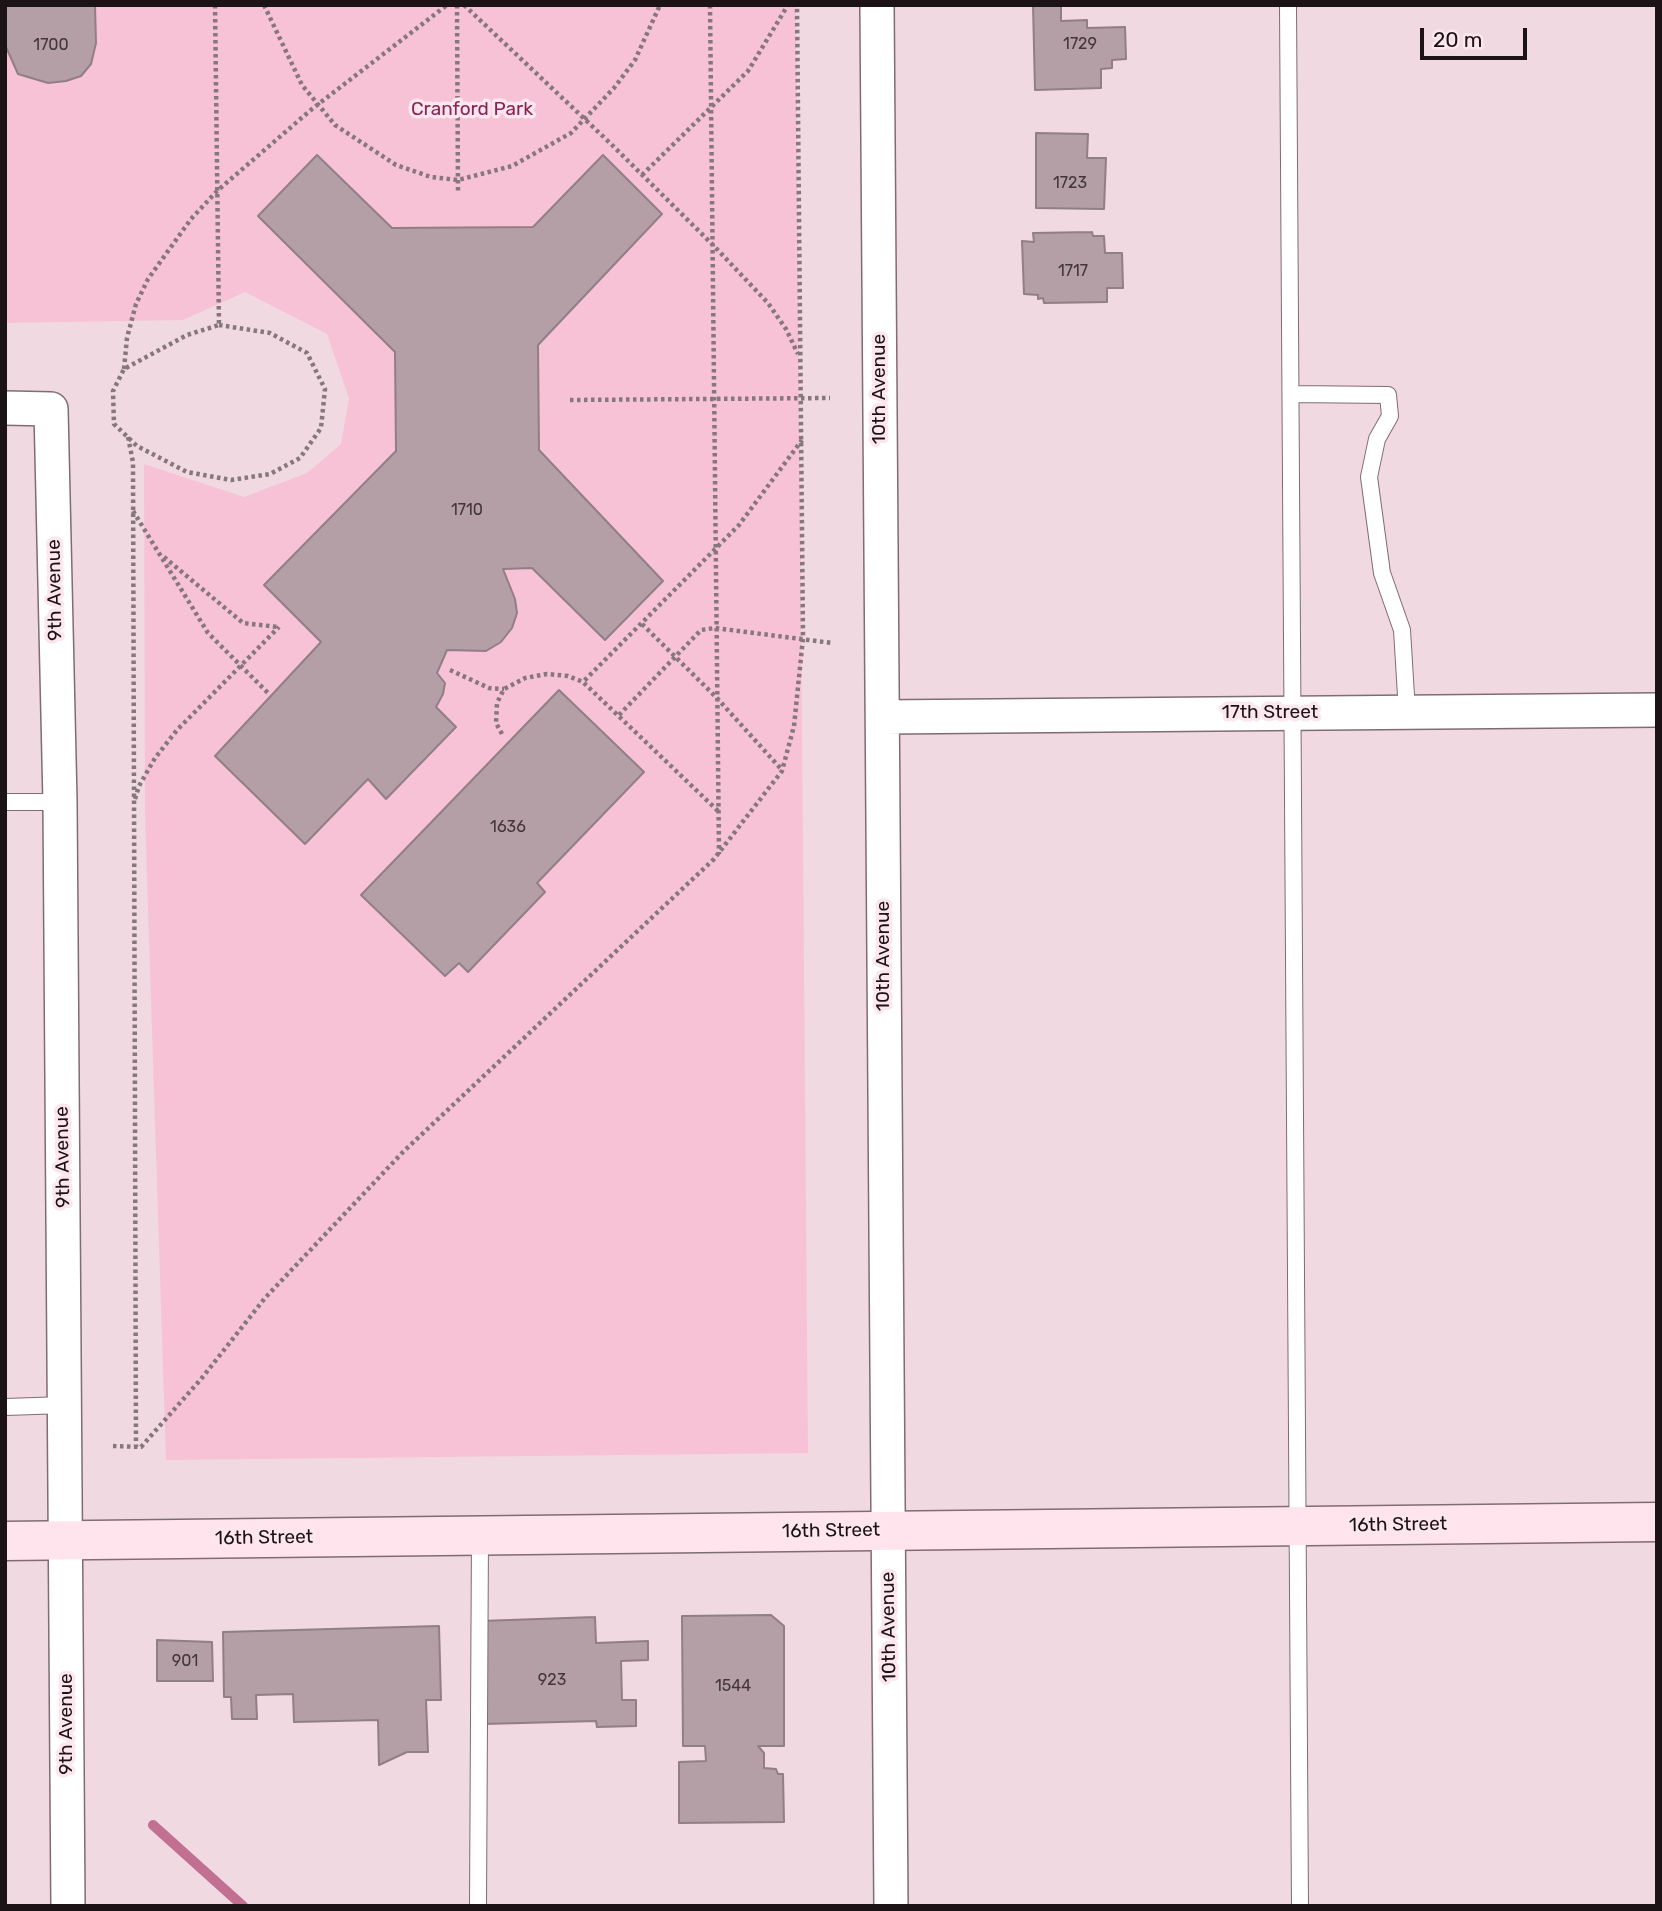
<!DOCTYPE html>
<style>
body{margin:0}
#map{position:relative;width:1662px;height:1911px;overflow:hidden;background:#f0d9e1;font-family:Rubik,sans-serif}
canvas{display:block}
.frame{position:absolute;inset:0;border:7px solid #1b1316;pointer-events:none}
.scale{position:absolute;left:1420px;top:28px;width:107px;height:32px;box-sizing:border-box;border:4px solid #1b1316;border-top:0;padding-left:9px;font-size:21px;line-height:24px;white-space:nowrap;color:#1b1316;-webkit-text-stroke:5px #fde6ee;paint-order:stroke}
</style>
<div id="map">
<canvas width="1662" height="1911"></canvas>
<div class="frame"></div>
<div class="scale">20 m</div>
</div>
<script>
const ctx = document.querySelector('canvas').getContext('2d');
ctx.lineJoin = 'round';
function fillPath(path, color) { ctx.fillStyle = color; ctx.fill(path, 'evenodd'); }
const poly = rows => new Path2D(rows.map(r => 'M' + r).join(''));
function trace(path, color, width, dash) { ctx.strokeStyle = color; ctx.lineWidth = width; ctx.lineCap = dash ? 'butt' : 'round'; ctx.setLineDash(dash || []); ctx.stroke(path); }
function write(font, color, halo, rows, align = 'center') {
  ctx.font = font + ' Rubik,sans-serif'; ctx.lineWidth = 7; ctx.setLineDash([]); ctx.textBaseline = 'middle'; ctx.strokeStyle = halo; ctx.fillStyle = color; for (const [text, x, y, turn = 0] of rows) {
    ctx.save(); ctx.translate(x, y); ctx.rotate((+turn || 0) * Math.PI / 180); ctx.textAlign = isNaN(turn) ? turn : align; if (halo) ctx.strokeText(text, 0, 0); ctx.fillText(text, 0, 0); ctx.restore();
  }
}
const green = poly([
 [5,5,796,5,808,1453,166,1460,145,815,144,464,244,497,307,473,341,444,349,398,327,334,245,292,183,320,5,323]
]);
const stream = poly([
 [153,1825,243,1906]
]);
const building = poly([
 [6,5,95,5,96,43,91,64,81,76,66,81,48,83,18,74,6,47,6,5],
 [1033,5,1061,5,1061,21,1087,20,1087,28,1125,27,1126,59,1112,60,1112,68,1101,69,1101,88,1035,90,1033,5],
 [1036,133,1088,134,1087,158,1106,158,1104,209,1036,208,1036,133],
 [317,155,392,228,533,227,603,155,662,214,538,345,539,450,663,581,605,640,532,568,503,569,515,599,517,613,512,628,501,642,486,651,447,650,437,673,445,683,443,694,436,707,456,727,386,799,368,779,305,844,215,756,321,642,264,585,396,451,395,352,258,216,317,155],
 [1092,232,1093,236,1104,236,1105,253,1122,253,1123,288,1107,288,1107,302,1044,303,1043,298,1038,299,1038,295,1024,294,1022,241,1034,242,1033,233,1092,232],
 [559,690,644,772,537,883,545,892,468,972,459,963,445,976,361,895,559,690],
 [771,1615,784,1626,784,1746,758,1746,764,1753,764,1768,776,1769,778,1774,783,1774,784,1822,679,1823,679,1762,706,1761,705,1746,683,1746,682,1616,771,1615],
 [595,1617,596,1643,648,1641,648,1660,621,1661,622,1700,636,1700,636,1726,597,1727,596,1721,484,1724,481,1621,595,1617],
 [439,1626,441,1700,426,1700,428,1752,407,1752,379,1765,378,1720,294,1722,293,1694,256,1695,257,1719,232,1719,231,1697,224,1697,223,1632,439,1626],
 [157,1640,212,1642,213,1681,157,1681,157,1640]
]);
const path = poly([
 [215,5,219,325],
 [264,5,302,85,335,125,396,165,431,177,458,180,512,166,571,133,614,88,635,60,660,5],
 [457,5,458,194],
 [464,5,610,143,713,245,768,303,786,329,798,354],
 [710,5,719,854],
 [642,175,748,71,788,5],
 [219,325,270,333,307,353,325,389,321,428,300,458,270,474,231,480,187,472,137,446,114,424,113,391,124,369,187,335,219,325],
 [124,369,127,338,136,304,148,279,191,219,217,191,312,109,447,5],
 [570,400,830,398],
 [128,437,133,462,136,1447],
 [133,511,208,633,268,693],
 [164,557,243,623,278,627],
 [642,624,716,697,782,770],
 [450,670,489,688,504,689],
 [619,715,701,630,715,628,832,643],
 [502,734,496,723,497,703,504,689,525,678,547,674,568,676,583,682],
 [135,799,139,786,155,758,177,730,279,627],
 [718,811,583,682,739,525,802,440],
 [113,1446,141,1447,201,1379,265,1298,403,1152,714,859,782,771,794,726,803,638,797,5]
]);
const lane = poly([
 [1288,5,1300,1906],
 [1292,394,1388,395,1390,416,1377,439,1369,477,1382,573,1402,630,1407,712],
 [5,802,60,802],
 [5,1407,65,1405],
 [478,1906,480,1535]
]);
const street = poly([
 [877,5,891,1906],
 [5,408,51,409,60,802,68,1906],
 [883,717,1657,710]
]);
const secondary = poly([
 [5,1541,1657,1522]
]);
const numberNames = [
 ["1729",1080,44],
 ["1700",51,45],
 ["1723",1070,183],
 ["1717",1073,271],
 ["1710",467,510],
 ["1636",508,827],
 ["901",185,1661],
 ["923",552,1680],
 ["1544",733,1686]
];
const parkNames = [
 ["Cranford Park",472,110]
];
const streetNames = [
 ["10th Avenue",880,389,-90],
 ["9th Avenue",55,590,-91],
 ["17th Street",1270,713],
 ["10th Avenue",884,956,-90],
 ["9th Avenue",63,1157,-91],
 ["16th Street",1398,1525,-1],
 ["16th Street",831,1531,-1],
 ["16th Street",264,1538,-1],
 ["10th Avenue",889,1627,-91],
 ["9th Avenue",67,1724,-90]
];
fillPath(green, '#f7c2d5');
trace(stream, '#c27091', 10);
fillPath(building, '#b59fa7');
trace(building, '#927e85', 2);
trace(lane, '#806c73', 18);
trace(street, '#806c73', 36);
trace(secondary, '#806c73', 41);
trace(path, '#86777c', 4.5, [3.5, 3.5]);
trace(lane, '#fff', 16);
trace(street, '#fff', 33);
trace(secondary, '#ffe4ee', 38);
write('16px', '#42363a', null, numberNames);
write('19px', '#882454', '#fde6ee', parkNames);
write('19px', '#1b1316', '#fde6ee', streetNames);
</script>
